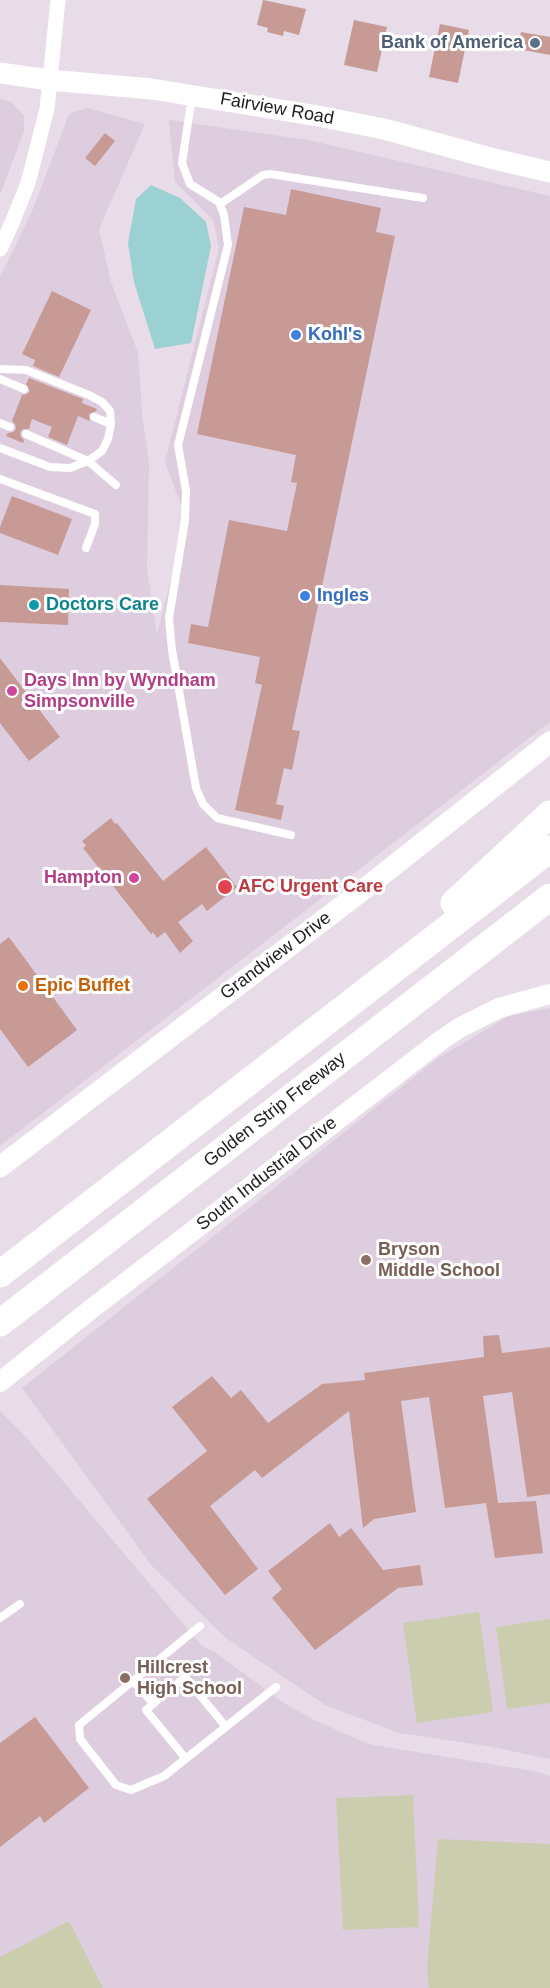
<!DOCTYPE html>
<style>
body{margin:0}
canvas{display:block;background:#e7dce8}
</style>
<canvas width="550" height="1988"></canvas>
<script>
const ctx = document.querySelector('canvas').getContext('2d');
ctx.lineJoin = 'round';
function fillPath(path, color) { ctx.fillStyle = color; ctx.fill(path, 'evenodd'); }
const poly = rows => new Path2D(rows.map(r => 'M' + r).join(''));
function trace(path, color, width, dash) { ctx.strokeStyle = color; ctx.lineWidth = width; ctx.lineCap = dash ? 'butt' : 'round'; ctx.setLineDash(dash || []); ctx.stroke(path); }
function write(font, color, halo, rows, align = 'center') {
  ctx.font = font + ' Helvetica,sans-serif'; ctx.lineWidth = 6; ctx.setLineDash([]); ctx.textBaseline = 'middle'; ctx.strokeStyle = halo; ctx.fillStyle = color; for (const [text, x, y, turn = 0] of rows) {
    ctx.save(); ctx.translate(x, y); ctx.rotate((+turn || 0) * Math.PI / 180); ctx.textAlign = isNaN(turn) ? turn : align; if (halo) ctx.strokeText(text, 0, 0); ctx.fillText(text, 0, 0); ctx.restore();
  }
}
const built = poly([
 [0,99,11,102,24,116,24,131,0,195],
 [87,108,145,124,99,229,111,282,138,353,142,413,149,462,147,569,157,635,186,518,165,462,219,248,213,220,175,182,169,120,308,140,550,196,550,722,0,1146,0,277,33,209,69,114],
 [550,1008,550,1759,487,1746,399,1733,325,1705,226,1638,152,1566,22,1388,438,1058,509,1016],
 [0,1411,25,1436,202,1646,216,1653,284,1703,314,1720,368,1744,539,1772,550,1776,550,1988,0,1988]
]);
const green = poly([
 [479,1612,493,1712,417,1723,403,1623],
 [550,1619,550,1703,507,1709,496,1627],
 [413,1795,419,1927,343,1930,336,1798],
 [438,1839,550,1844,550,1988,429,1988,427,1968],
 [69,1921,103,1988,0,1988,0,1957]
]);
const water = poly([
 [151,185,180,198,206,222,211,246,191,343,155,349,134,282,128,243,136,199]
]);
const building = poly([
 [263,0,306,9,299,35,284,31,283,36,267,32,268,28,257,25],
 [354,20,387,27,377,72,344,65],
 [440,24,469,30,458,83,429,77],
 [521,32,550,37,550,55,518,49],
 [105,133,115,141,95,166,85,158],
 [291,189,381,208,376,232,395,236,292,730,300,731,292,770,284,768,276,804,284,806,281,820,235,810,262,685,255,683,260,657,188,643,191,624,208,627,229,520,287,531,297,483,291,482,296,455,197,434,244,207,286,215],
 [52,291,91,310,59,377,33,366,35,360,22,354],
 [29,378,83,399,82,403,97,409,96,411,89,414,90,421,78,416,67,445,48,437,52,427,32,419,29,429,23,429,20,432,21,437,24,440,23,443,6,436,8,433,13,432,16,429,15,424,12,421,22,395,27,394,30,391,26,384],
 [12,496,72,519,58,555,0,533,0,527],
 [0,585,69,589,68,625,0,622],
 [0,658,60,737,29,761,0,723],
 [111,818,115,824,117,823,163,881,206,847,237,887,207,911,202,904,178,922,193,941,180,953,165,932,157,938,153,932,151,934,83,848,86,846,82,841],
 [9,937,77,1030,28,1067,0,1029,0,944],
 [499,1335,502,1353,550,1347,550,1494,527,1497,512,1392,483,1396,498,1503,536,1501,543,1553,495,1558,486,1503,445,1508,429,1397,401,1401,416,1512,374,1519,363,1528,349,1411,262,1478,255,1470,210,1506,258,1569,225,1595,147,1499,207,1451,172,1407,212,1376,231,1398,241,1390,268,1423,322,1384,365,1380,364,1373,484,1357,483,1336],
 [330,1523,339,1537,351,1528,383,1570,420,1565,423,1585,398,1588,315,1650,272,1598,282,1589,268,1571],
 [35,1717,89,1788,44,1823,40,1816,0,1847,0,1743]
]);
const service = poly([
 [192,96,182,163,190,184,219,202,224,215,228,245,178,445,186,491,185,520,169,618,172,650,196,788,203,804,217,818,291,835],
 [220,204,263,175,270,174,423,198],
 [0,369,26,370,89,395,102,402,110,411,111,424,108,439,102,451,88,461,70,468,50,467,0,448],
 [0,379,24,389],
 [94,417,111,424],
 [0,423,10,427],
 [26,434,88,461,116,485],
 [0,479,95,514,95,524,86,548],
 [0,1618,20,1604],
 [200,1626,79,1725,80,1739,116,1785,131,1790,164,1776,276,1687],
 [133,1681,153,1703],
 [186,1759,146,1710,185,1677,226,1727]
]);
const minor = poly([
 [0,249,12,223,28,183,47,109,58,0]
]);
const tertiary = poly([
 [0,1382,90,1310,440,1041,459,1028,499,1008,550,994]
]);
const secondary = poly([
 [0,73,49,80,152,89,318,116,384,129,494,159,550,172],
 [0,1167,363,890,550,742]
]);
const motorway = poly([
 [454,903,550,814],
 [0,1274,550,849],
 [0,1323,550,897]
]);
const markers = [
 [535,43,6,"#5c6f8a"],
 [296,335,6,"#3f7fe0"],
 [305,596,6,"#3f7fe0"],
 [34,605,6,"#0f9aa8"],
 [12,691,6,"#d1479c"],
 [134,878,6,"#d1479c"],
 [225,887,8,"#e0444e"],
 [23,986,6,"#e8710a"],
 [366,1260,6,"#8d6e63"],
 [125,1678,6,"#8d6e63"]
];
const serviceNames = [
 ["Bank of America",523,43]
];
const streetNames = [
 ["Fairview Road",277,109,10],
 ["Grandview Drive",276,956,-37],
 ["Golden Strip Freeway",275,1110,-38],
 ["South Industrial Drive",267,1174,-38]
];
const shopNames = [
 ["Kohl's",308,335],
 ["Ingles",317,596]
];
const cultureNames = [
 ["Doctors Care",46,605]
];
const hotelNames = [
 ["Days Inn by Wyndham",24,681],
 ["Simpsonville",24,702],
 ["Hampton",122,878,"right"]
];
const healthNames = [
 ["AFC Urgent Care",238,887]
];
const foodNames = [
 ["Epic Buffet",35,986]
];
const educationNames = [
 ["Bryson",378,1250],
 ["Middle School",378,1271],
 ["Hillcrest",137,1668],
 ["High School",137,1689]
];
fillPath(built, '#ddcddf');
fillPath(green, '#cbceae');
fillPath(water, '#9bd1d2');
fillPath(building, '#c79a96');
trace(service, '#fff', 8);
trace(minor, '#fff', 15);
trace(tertiary, '#fff', 20);
trace(secondary, '#fff', 21);
trace(motorway, '#fff', 27);
for (const [x, y, r, color] of markers) { const dot = new Path2D(); dot.arc(x, y, r, 0, 2 * Math.PI); ctx.fillStyle = color; ctx.fill(dot); trace(dot, '#fff', 2); }
write('bold 18px', '#4e5e75', '#fff', serviceNames, 'right');
write('18px', '#211d21', '#fff', streetNames);
write('bold 18px', '#366cbe', '#fff', shopNames, 'left');
write('bold 18px', '#0d838f', '#fff', cultureNames, 'left');
write('bold 18px', '#b23c85', '#fff', hotelNames, 'left');
write('bold 18px', '#be3a42', '#fff', healthNames, 'left');
write('bold 18px', '#c56008', '#fff', foodNames, 'left');
write('bold 18px', '#785e54', '#fff', educationNames, 'left');
</script>
